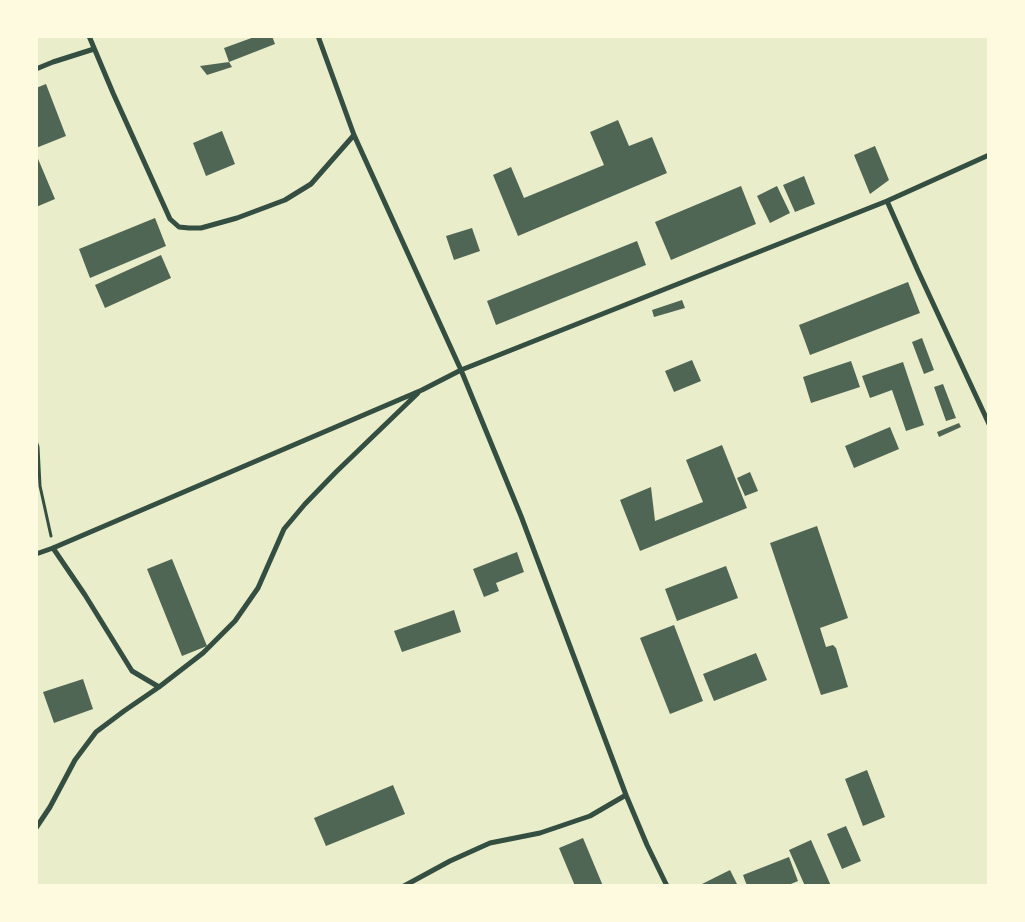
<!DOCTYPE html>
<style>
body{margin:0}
#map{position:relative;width:1025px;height:922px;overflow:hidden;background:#e9edc9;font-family:"Fira Sans Condensed",sans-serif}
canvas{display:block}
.frame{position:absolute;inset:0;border:38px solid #fefae0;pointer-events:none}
</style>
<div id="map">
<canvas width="1025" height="922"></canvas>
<div class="frame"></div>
</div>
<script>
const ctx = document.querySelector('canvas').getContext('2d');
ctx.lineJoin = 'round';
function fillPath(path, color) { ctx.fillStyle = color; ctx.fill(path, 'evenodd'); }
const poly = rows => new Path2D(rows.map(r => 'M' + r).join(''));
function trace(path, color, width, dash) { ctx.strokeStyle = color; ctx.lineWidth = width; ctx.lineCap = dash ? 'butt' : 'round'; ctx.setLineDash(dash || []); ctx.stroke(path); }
const building = poly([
 [257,36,272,36,275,44,229,62,224,48],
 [229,62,232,67,207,75,200,66],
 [46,84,66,136,36,148,36,88],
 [618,120,629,146,652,137,667,173,518,236,493,175,511,167,524,198,604,165,590,132],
 [222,131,235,164,206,176,193,143],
 [875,146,889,180,870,194,854,155],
 [36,154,55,199,36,207],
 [804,176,815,204,795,212,783,185],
 [741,186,756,224,671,260,655,222],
 [777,186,790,213,770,223,757,196],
 [155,218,166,246,90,278,79,249],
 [472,228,480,251,454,260,446,236],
 [637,241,646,265,496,325,487,301],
 [161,255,171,278,105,308,95,285],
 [908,282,920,313,810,355,799,325],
 [682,300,685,308,654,317,652,310],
 [922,338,934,370,924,374,912,342],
 [692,360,701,381,674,392,665,371],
 [851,361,860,387,811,403,803,377],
 [903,362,924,425,906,431,892,390,870,398,862,376],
 [943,384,956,418,946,421,934,387],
 [959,423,961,427,939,437,937,432],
 [890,427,899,449,854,468,845,446],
 [722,445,747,508,640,551,620,500,651,487,655,521,703,502,686,460],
 [750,472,758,491,745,496,737,478],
 [817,526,848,618,820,628,826,647,833,645,836,648,848,687,821,695,770,543],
 [517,552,524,572,496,583,499,591,484,597,473,569],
 [172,559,207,646,182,656,147,569],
 [726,566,738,598,677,621,665,589],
 [454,610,461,632,402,652,394,631],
 [674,625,703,701,670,714,640,638],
 [756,653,767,680,714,701,703,674],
 [83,679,93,709,54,723,43,692],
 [867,770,885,817,863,826,845,779],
 [393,785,405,814,326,846,314,818],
 [846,826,861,861,842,869,827,834],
 [583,838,603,886,575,886,559,848],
 [811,840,831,886,805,886,789,850],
 [789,857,798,881,786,886,747,886,743,875],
 [730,870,738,886,698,886]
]);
const path = poly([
 [36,441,38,447,40,486,51,536]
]);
const minor = poly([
 [89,36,113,93,170,219,179,227,189,228,201,228,237,218,285,200,311,184,354,135],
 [318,36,354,135,461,370,521,516,626,795,647,845,667,886],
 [36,69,53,62,94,49],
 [887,201,918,271,989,424],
 [53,548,85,595,132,671,159,687],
 [36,554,53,548,422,390,461,370,887,201,989,155],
 [36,828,50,807,75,760,96,732,124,711,159,687,203,653,235,621,258,588,284,529,305,504,336,472,418,393],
 [404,886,450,861,490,843,540,833,590,816,626,795]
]);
fillPath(building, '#4f6655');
trace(path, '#344e41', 3);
trace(minor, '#344e41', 5);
</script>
